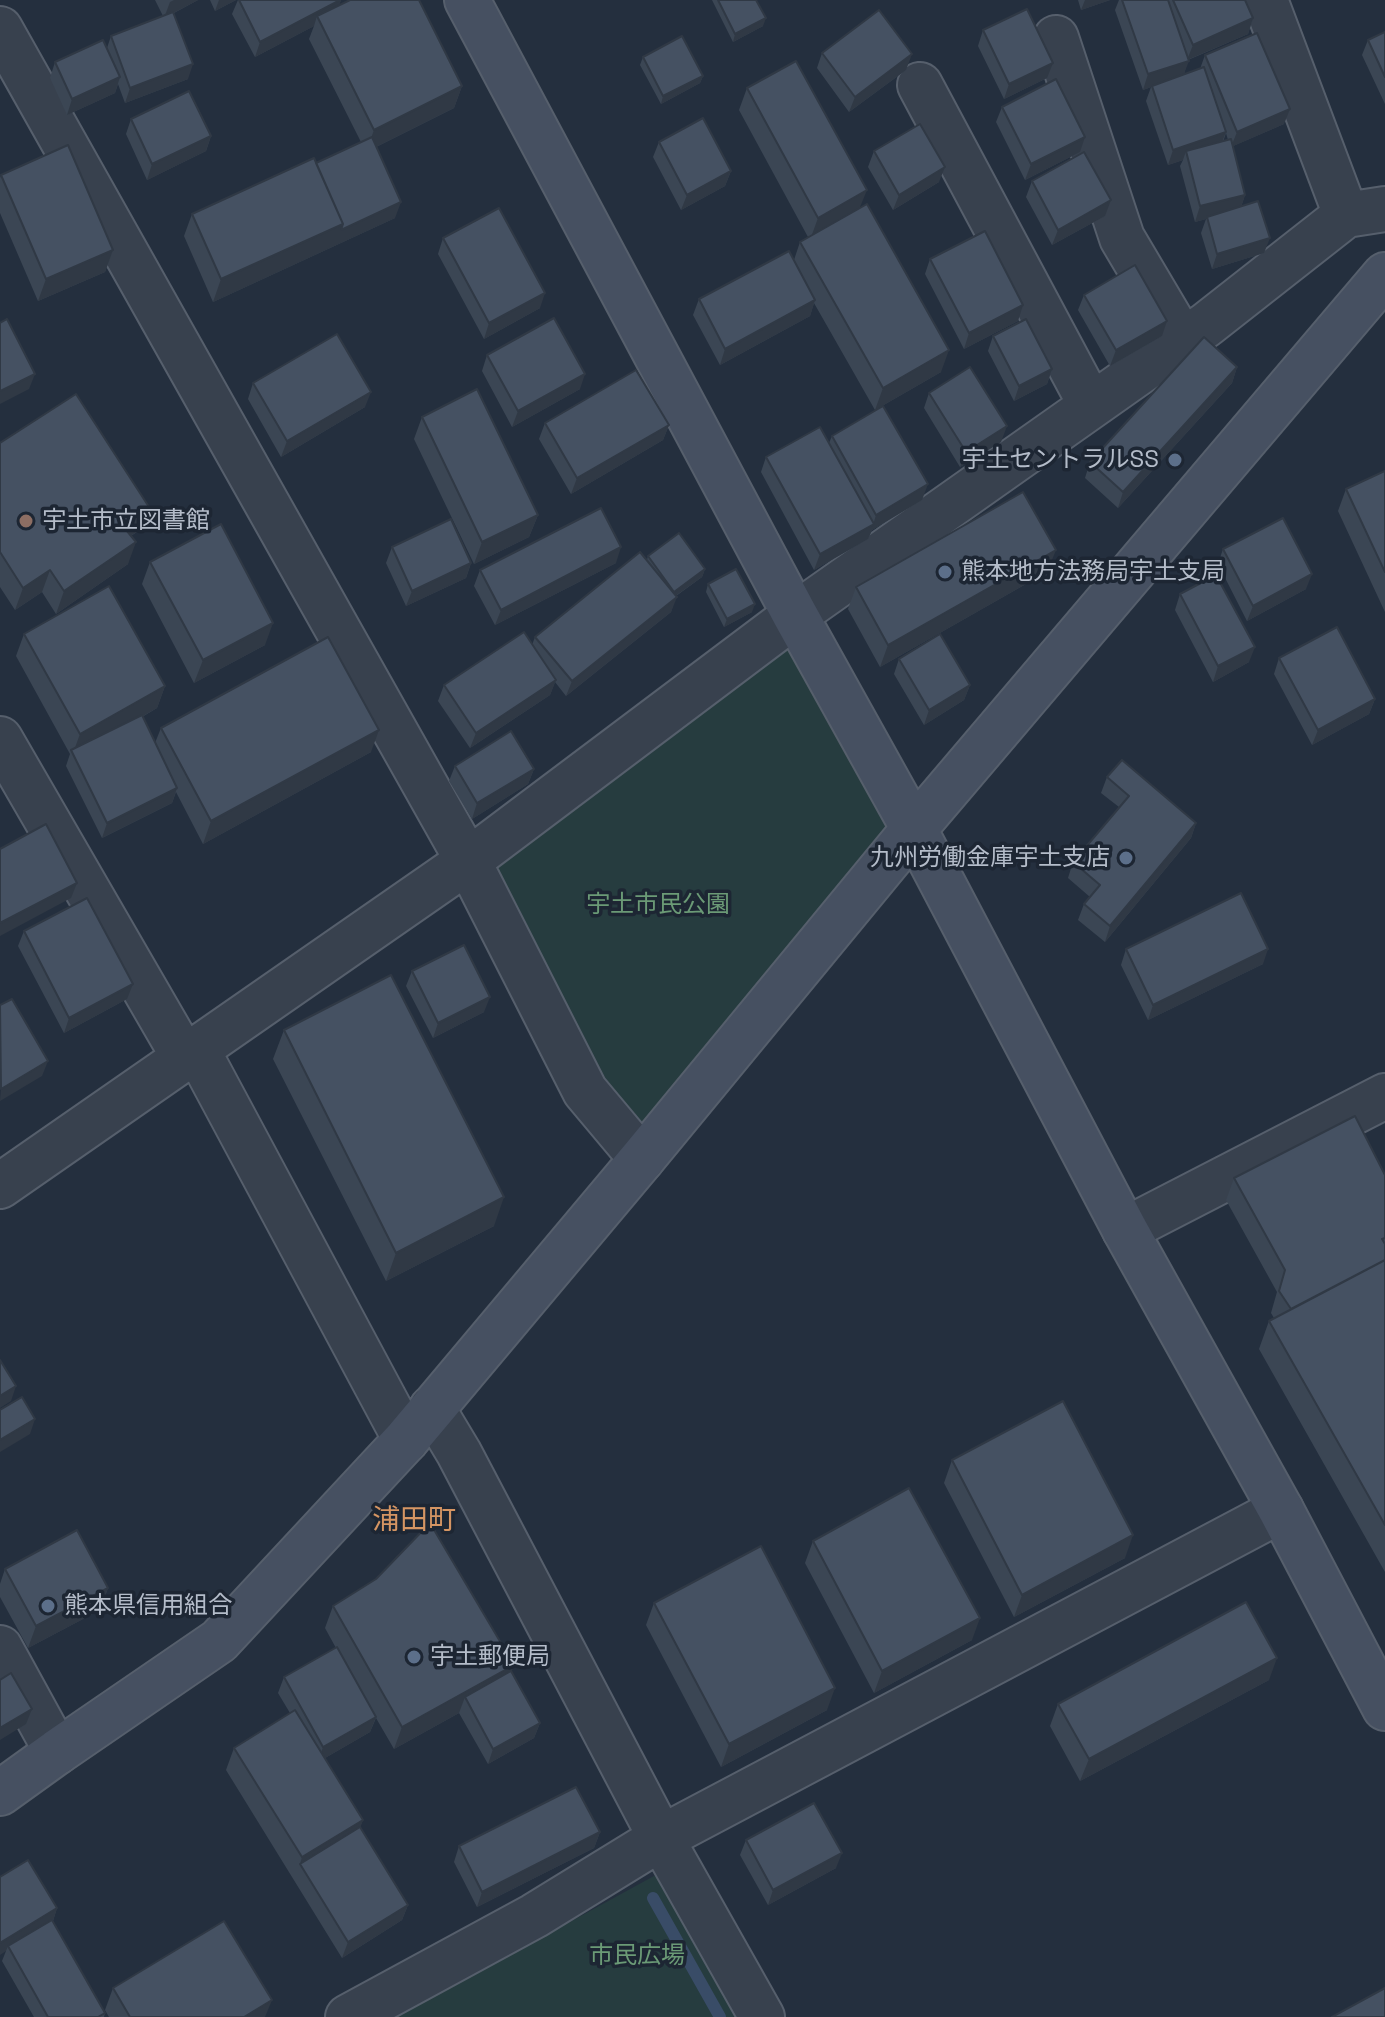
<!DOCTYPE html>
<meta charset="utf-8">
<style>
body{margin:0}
canvas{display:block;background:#242f3e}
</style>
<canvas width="1385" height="2017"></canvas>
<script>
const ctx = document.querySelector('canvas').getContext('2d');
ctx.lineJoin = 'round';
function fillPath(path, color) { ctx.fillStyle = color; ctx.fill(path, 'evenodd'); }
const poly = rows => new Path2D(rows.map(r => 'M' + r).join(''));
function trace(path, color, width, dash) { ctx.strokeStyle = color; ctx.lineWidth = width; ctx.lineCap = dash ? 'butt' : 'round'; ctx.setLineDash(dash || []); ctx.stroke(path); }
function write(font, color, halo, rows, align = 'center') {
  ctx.font = font + ' "Space Grotesk","Noto Sans JP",sans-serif'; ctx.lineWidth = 7; ctx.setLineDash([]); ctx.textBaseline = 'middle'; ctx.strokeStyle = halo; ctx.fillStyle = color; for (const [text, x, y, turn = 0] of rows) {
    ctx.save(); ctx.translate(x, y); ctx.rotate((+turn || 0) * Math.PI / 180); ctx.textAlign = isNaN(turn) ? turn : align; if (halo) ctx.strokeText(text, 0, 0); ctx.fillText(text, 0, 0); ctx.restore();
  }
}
const green = poly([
 [795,615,914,829,642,1159,468,861],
 [665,1870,749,2017,396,2017]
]);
const stream = poly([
 [653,1898,720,2017]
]);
const street = poly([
 [1265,0,1346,215],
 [0,29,468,861,585,1091,642,1159],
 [1056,38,1122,238,1183,341],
 [920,85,1091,405],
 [0,739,184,1057],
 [196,1048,406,1440],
 [0,1186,468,861,795,615,1206,325,1346,215,1385,209],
 [1125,1230,1385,1096],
 [432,1408,459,1453,661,1838,762,2017],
 [0,1648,57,1752],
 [348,2017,534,1916,661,1838,1281,1510]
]);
const secondary = poly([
 [467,0,795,615,914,829,1125,1230,1281,1510,1385,1708],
 [0,1793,57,1752,219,1641,406,1440,642,1159,914,829,1385,275]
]);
const wall = poly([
 [155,0,198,0,174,13,188,79,125,103,118,84,115,93,67,115,50,78,55,62,107,48,111,36,163,16],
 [210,0,236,0,215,11],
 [238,0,341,0,339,5,462,86,454,108,376,147,395,218,213,302,184,236,192,214,316,163,361,142,309,39,314,26,255,57,232,14],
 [712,0,756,0,763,26,733,42],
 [1078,0,1110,0,1081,10],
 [1119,0,1245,0,1253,18,1248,34,1188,60,1184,74,1200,69,1205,55,1284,124,1233,146,1245,195,1241,207,1264,253,1212,269,1201,233,1206,219,1195,222,1180,166,1183,160,1168,165,1146,101,1151,87,1143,90,1115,10],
 [1226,133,1228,140,1223,142],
 [983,30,1047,78,1004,99,978,46],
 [1385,32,1385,104,1362,55,1368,40],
 [822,53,906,70,849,112,817,68],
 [643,57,703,76,700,83,661,104,640,65],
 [747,88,860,208,941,372,875,410,814,303,810,316,720,365,693,315,699,299,794,260,800,242,808,237,739,110],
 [1002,107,1080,152,1025,180,996,122],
 [131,119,211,136,206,151,147,180,126,134],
 [659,142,731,171,725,186,681,210,653,157],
 [874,151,939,182,893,210,868,167],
 [1,175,113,250,105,272,38,301,0,213,0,178],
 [1032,181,1105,216,1052,245,1026,197],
 [443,238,540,308,484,339,438,254],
 [930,259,1018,321,964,349,925,274],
 [1084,295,1162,336,1110,366,1078,310],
 [993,336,1052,369,1047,384,1014,401,988,351],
 [487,355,580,389,512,427,482,371],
 [1237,367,1232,383,1118,508,1085,478,1090,462],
 [253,383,365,407,281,457,248,399],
 [929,393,1001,442,960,467,924,408],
 [422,417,538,515,529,537,474,564,414,439],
 [545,423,669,425,663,440,571,494,539,439],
 [832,436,922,500,872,530,868,539,814,570,761,472,766,457,829,443],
 [0,443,149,507,141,529,131,536,128,564,56,614,42,592,15,610,0,587],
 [1385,471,1385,612,1338,511,1346,489],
 [392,547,471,563,466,578,406,606,386,563],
 [1223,549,1306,589,1247,621,1218,564],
 [648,556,705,569,702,577,676,596,671,612,566,696,555,682,550,695,470,748,438,701,444,685,532,645,535,637,647,560],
 [150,562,265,645,194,683,142,584],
 [616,563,495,625,474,586,480,570],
 [1047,572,880,667,848,609,856,587],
 [708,584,752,612,724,627,706,592],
 [1180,594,1249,662,1213,682,1175,610],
 [24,634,165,686,157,708,142,717,155,743,161,728,371,752,203,844,176,792,172,803,102,838,66,766,70,754,16,656],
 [1279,658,1375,699,1369,714,1312,745,1274,674],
 [899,659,970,685,964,700,924,725,894,674],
 [455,766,534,769,528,784,472,819,449,781],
 [1107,777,1196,823,1191,838,1105,942,1078,920,1084,904,1090,897,1068,878,1073,862,1119,807,1101,793],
 [24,931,127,999,64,1033,18,946],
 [1126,949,1263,964,1148,1020,1121,965],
 [412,971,484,1012,433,1038,406,986],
 [284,1030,494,1226,386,1281,273,1059],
 [1385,1175,1385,1572,1259,1349,1269,1321,1274,1318,1271,1313,1277,1292,1226,1200,1234,1178],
 [952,1460,1125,1558,1014,1617,944,1483],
 [813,1541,972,1640,874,1693,805,1563],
 [5,1569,108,1588,100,1610,28,1648,0,1597,0,1584],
 [654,1603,827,1710,721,1767,646,1625],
 [333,1606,511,1671,540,1723,534,1738,488,1764,459,1713,394,1749,376,1718,370,1732,325,1758,363,1820,360,1827,408,1905,402,1920,342,1958,226,1770,234,1748,290,1713,278,1693,284,1677,336,1648,325,1628],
 [1269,1680,1080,1781,1050,1726,1058,1704],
 [600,1832,594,1848,477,1907,454,1862,459,1846],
 [746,1840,836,1868,768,1905,740,1855],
 [0,1877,57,1908,53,1921,105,2013,104,2017,34,2017,2,1961,6,1951],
 [113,1988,265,2017,109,2017,105,2010]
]);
const shadedWall = poly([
 [174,0,198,0,164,18,170,2],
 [219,0,236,0,215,11],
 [340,0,341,0,336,14,317,16,314,26,255,57,260,42],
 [1085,0,1110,0,1081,10],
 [766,18,763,26,733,42,735,34],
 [1253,18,1248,34,1187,60,1193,45],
 [912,54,906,70,849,112,855,97],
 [1189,61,1183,76,1143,90,1148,74],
 [1053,63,1047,78,1004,99,1009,84],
 [193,64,188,79,125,103,130,88],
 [703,76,700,83,661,104,663,96],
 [120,77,115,93,67,115,72,99],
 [462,86,454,108,366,152,374,130],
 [1290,109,1284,124,1231,147,1237,132],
 [1226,132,1220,147,1186,151,1183,160,1168,165,1173,150],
 [211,136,206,151,147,180,152,164],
 [1085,137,1080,152,1025,180,1031,164],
 [945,167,939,182,893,210,899,195],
 [731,171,725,186,681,210,687,195],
 [867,190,858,212,810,240,818,218],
 [1245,195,1240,210,1195,222,1200,206],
 [1111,200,1105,216,1052,245,1058,230],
 [401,202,395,218,213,302,221,279,343,224],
 [1270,238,1264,253,1212,269,1217,254],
 [113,250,105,272,38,301,46,279],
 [545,293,540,308,484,339,489,323],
 [815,300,810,316,720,365,725,349],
 [1023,305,1018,321,964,349,969,333],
 [1167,321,1162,336,1110,366,1116,350],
 [949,350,941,372,875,410,883,388],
 [1237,367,1232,383,1118,508,1123,492],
 [1052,369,1047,384,1014,401,1019,386],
 [35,374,29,389,0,404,0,391],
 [585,374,580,389,512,427,518,411],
 [371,392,365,407,281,457,287,441],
 [669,425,663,440,571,494,577,478],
 [1007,426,1001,442,960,467,966,452],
 [928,484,922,500,872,530,868,539,814,570,820,554,873,525,876,515],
 [149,507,141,529,114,547,122,525],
 [538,515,529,537,474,564,482,542],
 [136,542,128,564,56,614,64,591],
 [621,547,616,563,495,625,501,610],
 [1056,550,1047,572,880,667,888,645],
 [471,563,466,578,406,606,412,591],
 [705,569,702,577,671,599,674,592],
 [50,570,42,592,15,610,23,588],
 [1312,574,1306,589,1247,621,1253,606],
 [677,597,671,612,566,696,572,681],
 [755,604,752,612,724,627,727,619],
 [273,623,265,645,194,683,203,660],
 [1255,647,1249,662,1213,682,1218,666],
 [556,680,550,695,470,748,476,733],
 [970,685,964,700,924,725,929,710],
 [165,686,157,708,74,755,73,753,80,734],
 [1375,699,1369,714,1312,745,1318,730],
 [379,730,371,752,203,844,211,821],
 [534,769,528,784,472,819,477,803],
 [177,788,172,803,102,838,107,823],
 [1196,823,1191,838,1105,942,1110,926],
 [77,883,71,898,0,936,0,923],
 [1268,949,1263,964,1148,1020,1153,1005],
 [133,984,127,999,64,1033,69,1018],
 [490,997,484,1012,433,1038,438,1023],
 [48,1061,42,1076,0,1101,1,1089],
 [504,1197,494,1226,386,1281,396,1253],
 [16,1386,11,1401,0,1408,0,1396],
 [35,1419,30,1434,0,1452,0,1440],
 [1133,1535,1125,1558,1014,1617,1022,1595],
 [108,1588,100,1610,28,1648,36,1626],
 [980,1618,972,1640,874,1693,882,1671],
 [1277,1658,1269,1680,1080,1781,1089,1759],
 [514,1665,506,1687,465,1697,459,1713,394,1749,402,1727],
 [835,1688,827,1710,721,1767,729,1744],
 [32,1709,26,1724,0,1740,0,1728],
 [376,1717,370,1732,318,1762,323,1747],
 [540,1723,534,1738,488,1764,493,1749],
 [363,1820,355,1842,300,1864,302,1857],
 [600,1832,594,1848,477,1907,482,1892],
 [842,1853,836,1868,768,1905,773,1890],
 [408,1905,402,1920,342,1958,348,1942],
 [57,1908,52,1924,8,1946,6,1951,0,1955,0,1943],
 [272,2000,265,2017,244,2017]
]);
const building = poly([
 [239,0,340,0,260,42,239,0],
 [350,0,419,0,462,86,374,130,317,16,350,0],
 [718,0,756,0,766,18,735,34,718,0],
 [1122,0,1168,0,1189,61,1148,74,1122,0],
 [1173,0,1245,0,1253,18,1193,45,1173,0],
 [1027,9,1053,63,1009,84,983,30,1027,9],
 [879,10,912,54,855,97,822,53,879,10],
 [173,12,193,64,130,88,111,36,173,12],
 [1385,32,1385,77,1368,40,1385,32],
 [1257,33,1290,109,1237,132,1205,55,1257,33],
 [682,36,703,76,663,96,643,57,682,36],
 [103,40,120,77,72,99,55,62,103,40],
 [796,61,867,190,818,218,747,88,796,61],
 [1204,67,1226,132,1173,150,1152,86,1204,67],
 [1056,79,1085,137,1031,164,1002,107,1056,79],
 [189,91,211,136,152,164,131,119,189,91],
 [703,118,731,171,687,195,659,142,703,118],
 [920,124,945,167,899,195,874,151,920,124],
 [372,137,401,202,341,230,343,224,316,163,372,137],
 [1231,139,1245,195,1200,206,1186,151,1231,139],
 [68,145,113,250,46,279,1,175,68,145],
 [1084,152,1111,200,1058,230,1032,181,1084,152],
 [314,158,343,224,221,279,192,214,314,158],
 [1258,201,1270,238,1217,254,1207,217,1258,201],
 [867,204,949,350,883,388,800,242,867,204],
 [499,208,545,293,489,323,443,238,499,208],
 [985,231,1023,305,969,333,930,259,985,231],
 [789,251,815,300,725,349,699,299,789,251],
 [1135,265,1167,321,1116,350,1084,295,1135,265],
 [554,318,585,374,518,411,487,355,554,318],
 [7,319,35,374,0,391,0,323,7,319],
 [1026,319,1052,369,1019,386,993,336,1026,319],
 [337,334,371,392,287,441,253,383,337,334],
 [1204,337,1237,367,1123,492,1090,462,1204,337],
 [970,367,1007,426,966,452,929,393,970,367],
 [636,370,669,425,577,478,545,423,636,370],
 [477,389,538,515,482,542,422,417,477,389],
 [76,394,149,507,122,525,136,542,64,591,50,570,23,588,0,552,0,443,76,394],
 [883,406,928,484,876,515,832,436,883,406],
 [820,427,874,524,820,554,766,457,820,427],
 [1385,471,1385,572,1346,489,1385,471],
 [1023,492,1056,550,888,645,856,587,1023,492],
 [601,508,621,547,501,610,480,570,601,508],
 [1283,518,1312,574,1253,606,1223,549,1283,518],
 [451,519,471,563,412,591,392,547,451,519],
 [221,524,273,623,203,660,150,562,221,524],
 [679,533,705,569,674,592,648,556,679,533],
 [640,552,677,597,572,681,535,637,640,552],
 [736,569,755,604,727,619,708,584,736,569],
 [1216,575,1255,647,1218,666,1180,594,1216,575],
 [109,586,165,686,80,734,24,634,109,586],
 [1337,627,1375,699,1318,730,1279,658,1337,627],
 [524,632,556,680,476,733,444,685,524,632],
 [940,634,970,685,929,710,899,659,940,634],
 [328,637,379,730,211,821,161,728,328,637],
 [142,715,177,788,107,823,71,750,142,715],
 [511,731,534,769,477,803,455,766,511,731],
 [1122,760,1196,823,1110,926,1084,904,1100,885,1073,862,1129,796,1107,777,1122,760],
 [46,824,77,883,0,923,0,849,46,824],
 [1241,893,1268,949,1153,1005,1126,949,1241,893],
 [87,898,133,984,69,1018,24,931,87,898],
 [464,945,490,997,438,1023,412,971,464,945],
 [391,975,504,1197,396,1253,284,1030,391,975],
 [12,999,48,1061,1,1089,0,1005,12,999],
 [1355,1116,1385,1175,1385,1238,1382,1239,1385,1244,1385,1260,1291,1309,1279,1291,1285,1270,1234,1178,1355,1116],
 [1385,1260,1385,1525,1269,1321,1385,1260],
 [0,1360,16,1386,0,1396,0,1360],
 [22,1397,35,1419,0,1440,0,1410,22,1397],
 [1063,1401,1133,1535,1022,1595,952,1460,1063,1401],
 [909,1488,980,1618,882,1671,813,1541,909,1488],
 [430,1523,514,1665,402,1727,333,1606,376,1579,430,1523],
 [77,1530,108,1588,36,1626,5,1569,77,1530],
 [761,1546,835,1688,729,1744,654,1603,761,1546],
 [1246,1602,1277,1658,1089,1759,1058,1704,1246,1602],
 [337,1647,376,1717,323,1747,284,1677,337,1647],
 [511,1671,540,1723,493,1749,465,1697,511,1671],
 [11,1673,32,1709,0,1728,0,1680,11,1673],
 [295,1710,363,1820,302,1857,234,1748,295,1710],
 [576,1787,600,1832,482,1892,459,1846,576,1787],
 [814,1803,842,1853,773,1890,746,1840,814,1803],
 [360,1827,408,1905,348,1942,300,1864,360,1827],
 [28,1860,57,1908,0,1943,0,1877,28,1860],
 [52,1920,105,2013,98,2017,48,2017,8,1946,52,1920],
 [224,1921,272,2000,244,2017,130,2017,113,1988,224,1921],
 [1385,1988,1385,2017,1332,2017,1385,1988]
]);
const markers = [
 [1175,460,8,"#5c6f8a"],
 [26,521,8,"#8d6e63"],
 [945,572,8,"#5c6f8a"],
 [1126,858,8,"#5c6f8a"],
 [48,1606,8,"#5c6f8a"],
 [414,1657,8,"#5c6f8a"]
];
const poiNames = [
 ["宇土セントラルSS",1159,460,"right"],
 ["宇土市立図書館",42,521],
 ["熊本地方法務局宇土支局",961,572],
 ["九州労働金庫宇土支店",1110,858,"right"],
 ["熊本県信用組合",64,1606],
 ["宇土郵便局",430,1657]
];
const parkNames = [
 ["宇土市民公園",658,905],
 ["市民広場",637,1956]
];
const quarterNames = [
 ["浦田町",414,1521]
];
fillPath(green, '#263c3f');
trace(stream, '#394c67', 12);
trace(street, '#565f6c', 48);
trace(secondary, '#565f6c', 48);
trace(street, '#38414e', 44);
trace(secondary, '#465061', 44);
fillPath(wall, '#3b4654');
fillPath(shadedWall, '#303945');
fillPath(building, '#455162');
trace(building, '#303945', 2);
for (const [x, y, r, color] of markers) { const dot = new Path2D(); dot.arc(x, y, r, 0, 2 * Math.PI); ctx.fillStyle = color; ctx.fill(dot); trace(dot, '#1d2633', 3); }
write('24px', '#b4bcc9', '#1d2633', poiNames, 'left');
write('24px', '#6b9a76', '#1d2633', parkNames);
write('28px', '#d59563', '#1d2633', quarterNames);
</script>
